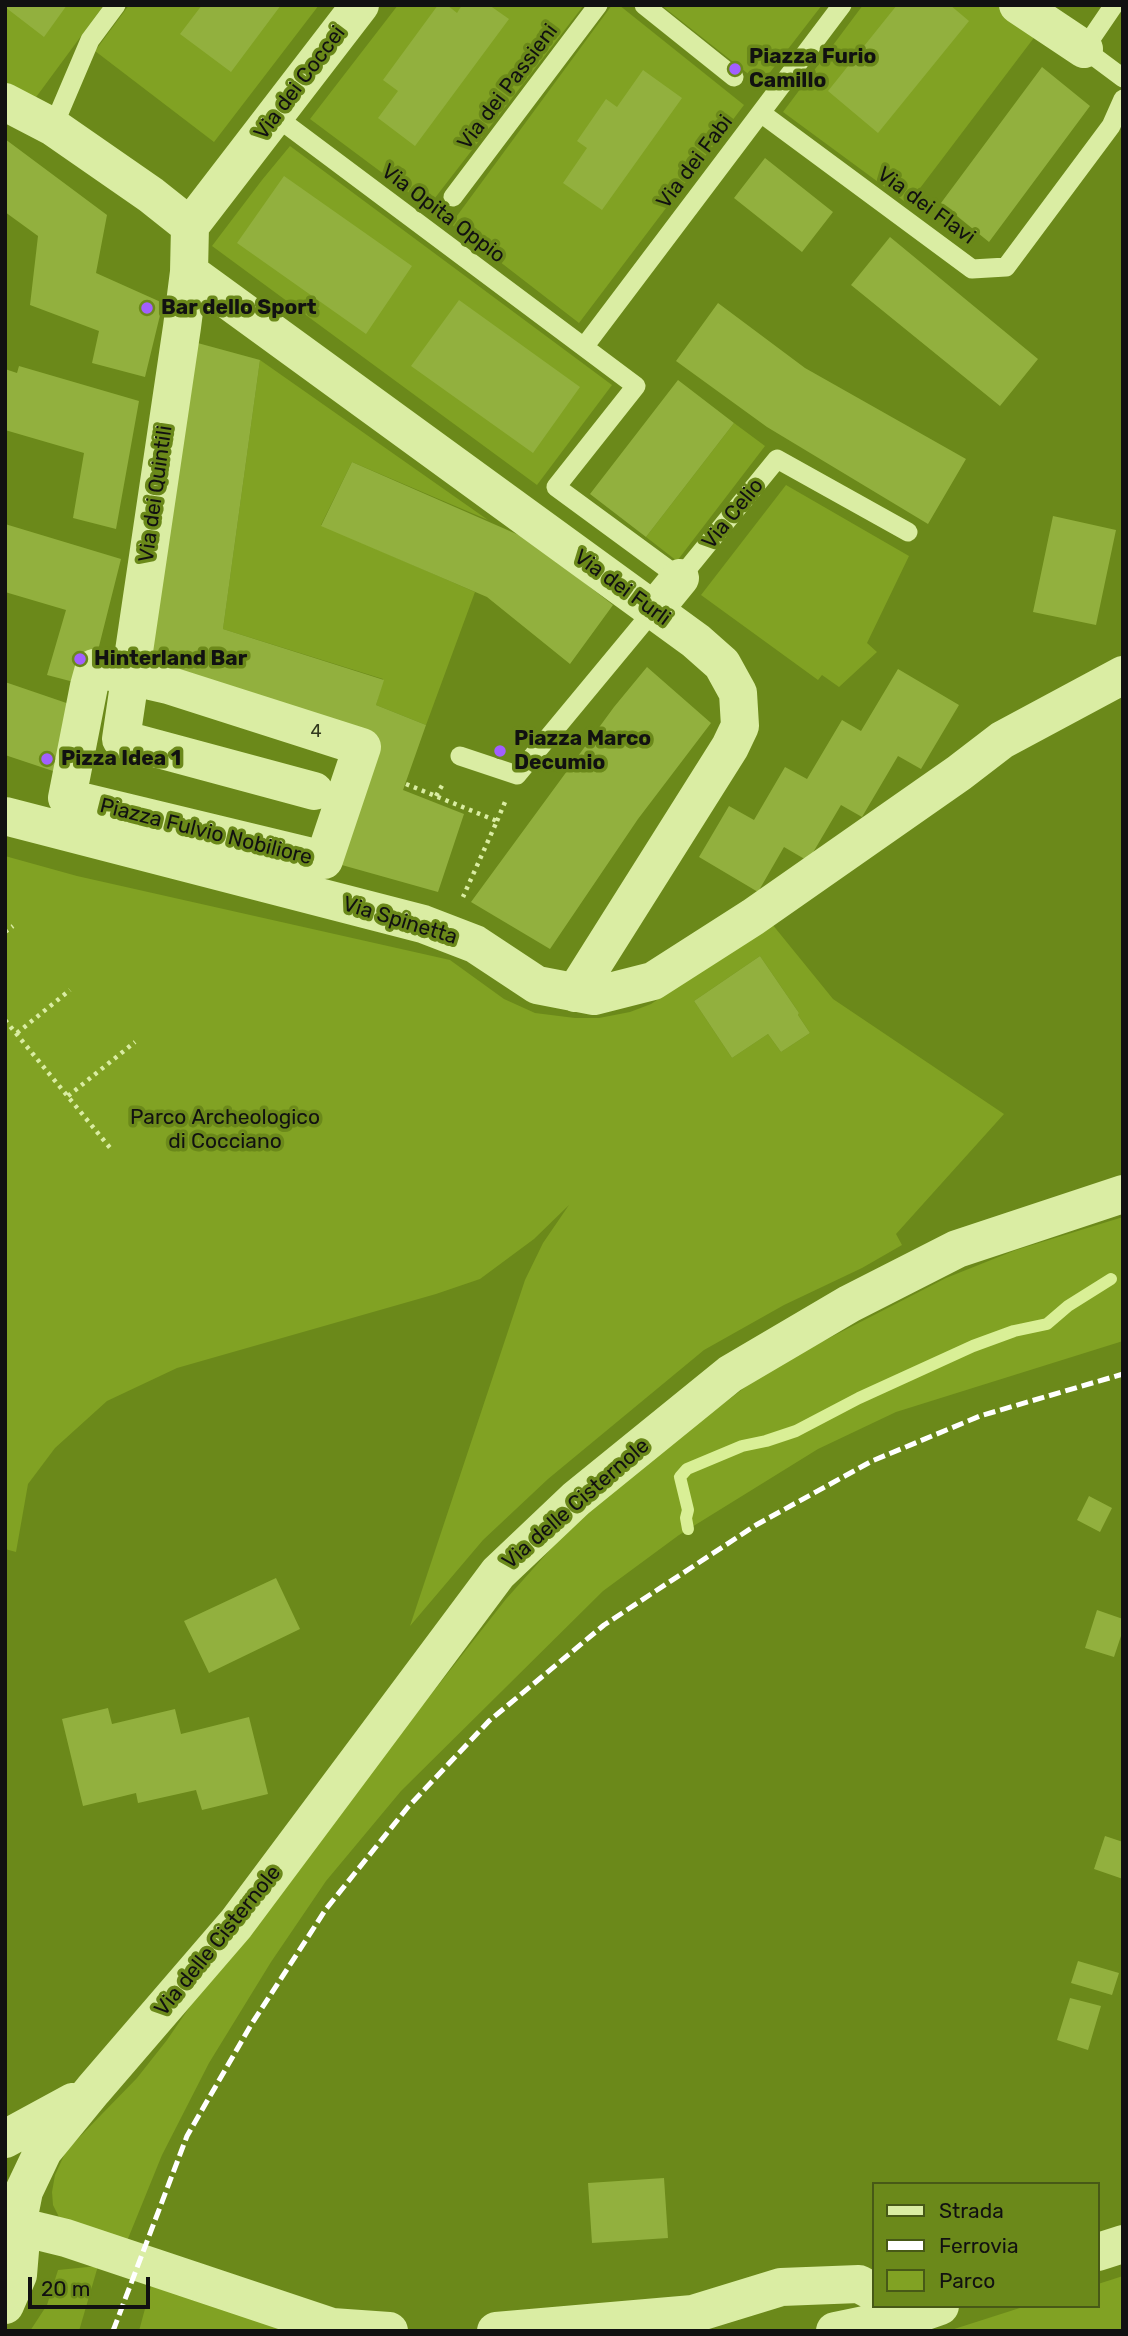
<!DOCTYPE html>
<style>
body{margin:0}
#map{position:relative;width:1128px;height:2336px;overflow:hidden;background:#6b891a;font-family:Rubik,sans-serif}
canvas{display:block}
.frame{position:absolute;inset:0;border:7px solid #111;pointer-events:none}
.legend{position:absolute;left:872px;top:2182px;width:228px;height:126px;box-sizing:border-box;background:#6b891a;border:2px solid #475916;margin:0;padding:9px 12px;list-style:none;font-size:21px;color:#111}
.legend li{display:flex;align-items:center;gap:14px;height:35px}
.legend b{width:35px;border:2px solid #475916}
.scale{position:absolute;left:28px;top:2277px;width:122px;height:32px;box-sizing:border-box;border:4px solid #111;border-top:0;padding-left:9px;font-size:21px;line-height:24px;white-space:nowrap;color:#111;-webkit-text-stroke:5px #6b891a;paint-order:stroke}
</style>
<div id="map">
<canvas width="1128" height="2336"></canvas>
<div class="frame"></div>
<ul class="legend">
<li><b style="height:9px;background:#daeda3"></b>Strada</li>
<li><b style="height:9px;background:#fff"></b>Ferrovia</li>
<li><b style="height:19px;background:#81a223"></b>Parco</li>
</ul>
<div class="scale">20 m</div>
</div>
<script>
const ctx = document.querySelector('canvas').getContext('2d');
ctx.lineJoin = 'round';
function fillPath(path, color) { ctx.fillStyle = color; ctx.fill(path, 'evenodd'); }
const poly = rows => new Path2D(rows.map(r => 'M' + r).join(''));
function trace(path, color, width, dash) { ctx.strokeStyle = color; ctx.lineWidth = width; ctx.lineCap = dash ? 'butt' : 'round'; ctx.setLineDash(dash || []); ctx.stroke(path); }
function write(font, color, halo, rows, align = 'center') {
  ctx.font = font + ' Rubik,sans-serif'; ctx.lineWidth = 7; ctx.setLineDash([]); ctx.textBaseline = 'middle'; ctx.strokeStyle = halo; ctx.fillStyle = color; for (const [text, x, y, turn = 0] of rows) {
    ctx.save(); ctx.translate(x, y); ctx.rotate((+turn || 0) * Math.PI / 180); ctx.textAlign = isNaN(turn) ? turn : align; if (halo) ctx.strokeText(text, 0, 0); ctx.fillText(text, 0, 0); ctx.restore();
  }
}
const green = poly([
 [5,5,104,5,31,104,5,85],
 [129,5,319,5,214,142,95,51],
 [398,5,584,5,428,207,310,119],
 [612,5,619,5,744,105,579,323,451,224],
 [661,5,822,5,761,84],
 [863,5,998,5,1036,35,908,204,783,112],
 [290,146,612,385,537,485,212,246,262,180],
 [260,360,488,520,352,462,321,525,475,592,426,725,376,705,383,679,223,629],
 [734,423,765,446,677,561,646,537],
 [786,485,909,556,867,643,877,652,839,687,822,675,818,680,701,595],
 [5,856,77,876,450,960,504,999,535,1013,575,1018,599,1018,630,1012,651,1004,772,924,833,999,1004,1114,896,1234,902,1245,862,1268,784,1305,704,1350,548,1479,483,1540,410,1626,525,1280,543,1243,569,1205,534,1239,480,1279,436,1294,177,1368,107,1401,55,1448,28,1484,16,1552,5,1549],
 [760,956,799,1013,798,1015,810,1033,781,1052,768,1034,732,1058,694,1001],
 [1123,1217,1123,1341,896,1412,818,1449,679,1535,603,1591,401,1791,326,1881,271,1962,209,2063,162,2155,125,2246,59,2217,53,2205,52,2192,55,2175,66,2151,137,2078,167,2040,217,1967,506,1599,557,1542,601,1501,660,1452,748,1385,802,1352,946,1278,1016,1250],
 [98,2266,79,2331,30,2331,47,2305,58,2270],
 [1123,2276,1123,2331,948,2331,1026,2306,1098,2306,1098,2284],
 [153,2279,281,2325,279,2331,139,2331]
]);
const stream = poly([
 [688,1529,686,1518,688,1510,680,1477,687,1469,742,1446,766,1441,796,1431,859,1398,973,1346,1014,1331,1047,1324,1068,1306,1111,1279]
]);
const building = poly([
 [5,5,67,5,44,37,5,7],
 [202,5,281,5,231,72,180,34],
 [438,5,447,5,457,13,462,5,489,5,509,19,415,146,378,118,398,91,383,80],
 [897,5,950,5,969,21,878,133,828,91],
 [1042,67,1090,106,989,242,941,203],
 [643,70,682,98,602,210,563,183,587,148,577,141,606,99,617,107],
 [5,139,107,215,96,273,163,303,145,377,92,363,99,331,30,305,38,236,5,212],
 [765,158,833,212,802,252,734,198],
 [284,176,412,266,366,334,237,243],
 [890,237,1038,359,1000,406,851,285],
 [459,300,580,387,533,453,411,366],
 [718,303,805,368,966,459,928,524,767,427,676,361],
 [194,342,260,360,223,629,384,680,376,705,426,725,403,790,464,814,438,892,324,860,356,765,146,679],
 [19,366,139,401,116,529,73,518,84,453,5,430,5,369,17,373],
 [678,380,734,423,646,537,590,494],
 [352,462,528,539,613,605,570,664,487,597,321,526],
 [1053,516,1116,530,1096,625,1033,612],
 [5,524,121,559,89,686,47,675,66,610,5,592],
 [647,667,711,723,638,819,550,949,471,902,614,707],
 [898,669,959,705,921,769,898,756,862,817,841,805,808,861,784,847,758,892,699,857,729,806,754,820,785,767,807,779,842,720,861,731],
 [5,682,84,709,71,777,5,755],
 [760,956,799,1013,798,1015,810,1033,781,1052,768,1034,732,1058,694,1001],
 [1089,1496,1112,1508,1100,1532,1077,1520],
 [276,1578,300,1629,209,1673,184,1621],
 [1097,1610,1123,1619,1123,1630,1114,1657,1085,1648],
 [108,1708,112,1724,175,1709,181,1734,249,1717,268,1794,202,1810,196,1790,138,1803,136,1793,83,1806,62,1719],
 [1105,1836,1123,1842,1123,1879,1094,1869],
 [1078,1961,1119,1973,1112,1995,1071,1983],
 [1070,1998,1101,2006,1088,2050,1057,2040],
 [664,2178,668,2238,592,2243,588,2183]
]);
const path = poly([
 [406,784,497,821,463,897],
 [436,796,444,782],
 [497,821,505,802],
 [5,932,13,926],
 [5,1020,111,1149],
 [17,1033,70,990],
 [68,1096,135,1042]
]);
const lane = poly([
 [644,5,734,77],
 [1114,5,1084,49,1123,78],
 [761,113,972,269,1006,267,1111,126,1123,99],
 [275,116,636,386,556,487,680,578,777,459,908,532],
 [53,127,90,40,116,5],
 [453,197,598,5],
 [584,347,842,5],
 [460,756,517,775,653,611]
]);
const street = poly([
 [1018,5,1084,49],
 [5,102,53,127,151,195,190,226],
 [189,272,696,641,722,664,738,693,740,726,730,747,575,993],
 [653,611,680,578],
 [94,668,168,685,362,747,324,860,67,798,89,686,94,668],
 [314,791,121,739,182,327,189,272,190,226,360,5],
 [5,816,423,924,475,944,537,985,594,996,653,981,753,917,959,773,1002,740,1123,675],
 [5,2139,73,2102],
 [17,2226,24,2191,43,2151,93,2090,236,1924,498,1573,576,1499,730,1374,849,1304,957,1249,1123,1194],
 [17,2226,66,2238,332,2327,389,2331],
 [1098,2252,1123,2244],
 [5,2305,18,2275,20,2251,17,2226,8,2205],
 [496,2331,693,2314,781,2287,859,2284,874,2292],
 [835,2331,917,2314,940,2306]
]);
const rail = poly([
 [113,2331,187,2136,251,2025,326,1909,408,1807,489,1721,604,1625,756,1525,872,1461,980,1416,1123,1374]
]);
const markers = [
 [735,69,7,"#a25fff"],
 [147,308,7,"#a25fff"],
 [80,659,7,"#a25fff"],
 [500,751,7,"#a25fff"],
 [47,759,7,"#a25fff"]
];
const numberNames = [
 ["4",316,732]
];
const poiNames = [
 ["Piazza Furio",749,57],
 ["Camillo",749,81],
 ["Bar dello Sport",161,308],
 ["Hinterland Bar",94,659],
 ["Piazza Marco",514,739],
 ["Decumio",514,763],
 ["Pizza Idea 1",61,759]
];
const streetNames = [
 ["Via dei Coccei",300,83,-53],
 ["Via dei Passieni",508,87,-53],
 ["Via dei Fabi",695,162,-53],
 ["Via dei Flavi",926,206,36],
 ["Via Opita Oppio",443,214,37],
 ["Via dei Quintili",156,494,-82],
 ["Via Celio",733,514,-51],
 ["Via dei Furli",622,588,36],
 ["Piazza Fulvio Nobiliore",206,832,14],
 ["Via Spinetta",400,921,17],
 ["Via delle Cisternole",576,1504,-41],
 ["Via delle Cisternole",218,1941,-51]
];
const parkNames = [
 ["Parco Archeologico",225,1118],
 ["di Cocciano",225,1142]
];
fillPath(green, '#81a223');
trace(stream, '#d9ef96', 12);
fillPath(building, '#92b03e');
trace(path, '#daeda3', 4.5, [3.5, 5]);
trace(lane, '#daeda3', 19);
trace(street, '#daeda3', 38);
trace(rail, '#fff', 5, [12, 5]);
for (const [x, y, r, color] of markers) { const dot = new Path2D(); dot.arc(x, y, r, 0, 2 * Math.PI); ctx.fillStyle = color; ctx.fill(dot); trace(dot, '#6b891a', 2.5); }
write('18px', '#31391c', null, numberNames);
write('bold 21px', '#111', '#6b891a', poiNames, 'left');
write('21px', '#111', '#6b891a', streetNames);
write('21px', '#111', '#6b891a', parkNames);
</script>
